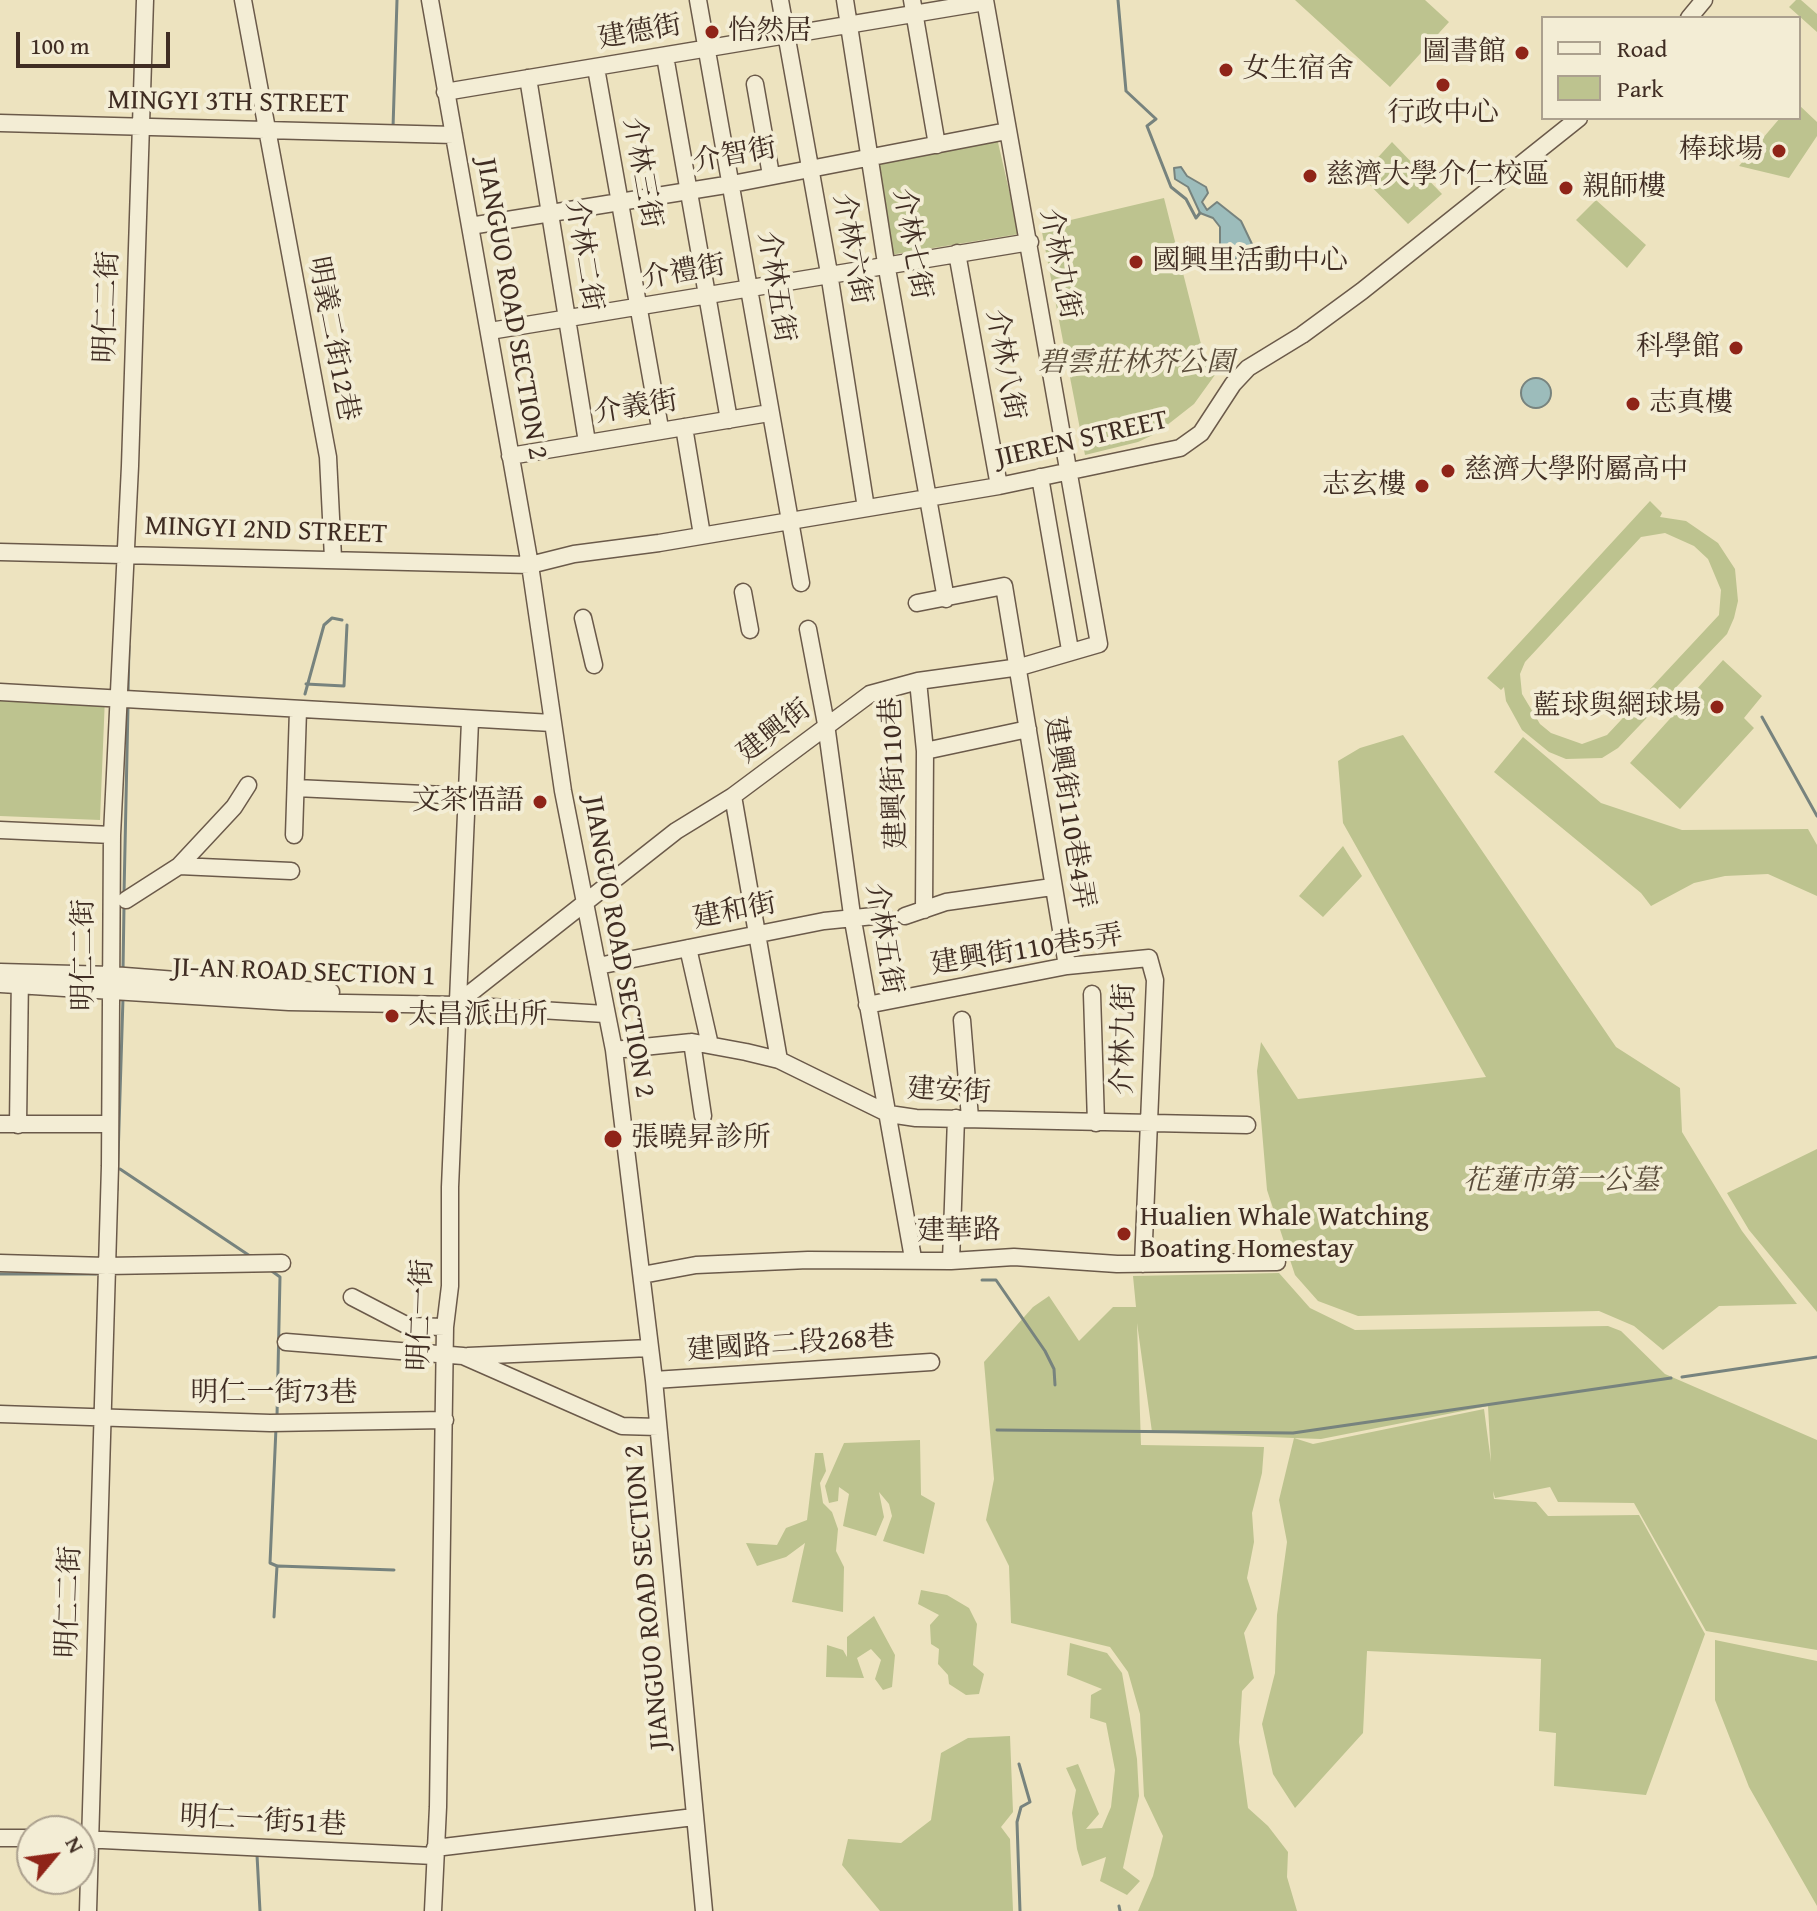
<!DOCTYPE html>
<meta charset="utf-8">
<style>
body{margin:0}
#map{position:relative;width:1817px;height:1911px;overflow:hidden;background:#ede3bf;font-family:"Gentium Book Plus",serif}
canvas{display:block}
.legend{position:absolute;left:1541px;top:16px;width:260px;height:104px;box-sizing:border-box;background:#f3edd5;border:2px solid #aba08e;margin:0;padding:10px 14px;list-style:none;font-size:24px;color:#402d23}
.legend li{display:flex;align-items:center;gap:16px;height:40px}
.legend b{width:40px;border:2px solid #aba08e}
.north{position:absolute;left:16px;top:1815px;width:80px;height:80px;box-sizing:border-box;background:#f3edd5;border:2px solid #aba08e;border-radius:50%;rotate:61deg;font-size:22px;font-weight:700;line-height:32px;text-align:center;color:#402d23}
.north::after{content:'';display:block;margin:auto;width:28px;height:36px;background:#8f2418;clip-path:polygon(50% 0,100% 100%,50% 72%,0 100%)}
.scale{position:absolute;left:16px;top:32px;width:154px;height:36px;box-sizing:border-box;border:4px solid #402d23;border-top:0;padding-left:10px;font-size:24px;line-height:28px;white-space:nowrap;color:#402d23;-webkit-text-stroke:6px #f3edd5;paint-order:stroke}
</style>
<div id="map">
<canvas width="1817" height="1911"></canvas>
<ul class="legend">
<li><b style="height:10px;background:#f3edd5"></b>Road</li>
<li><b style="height:22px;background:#bdc38f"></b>Park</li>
</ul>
<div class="north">N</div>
<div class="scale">100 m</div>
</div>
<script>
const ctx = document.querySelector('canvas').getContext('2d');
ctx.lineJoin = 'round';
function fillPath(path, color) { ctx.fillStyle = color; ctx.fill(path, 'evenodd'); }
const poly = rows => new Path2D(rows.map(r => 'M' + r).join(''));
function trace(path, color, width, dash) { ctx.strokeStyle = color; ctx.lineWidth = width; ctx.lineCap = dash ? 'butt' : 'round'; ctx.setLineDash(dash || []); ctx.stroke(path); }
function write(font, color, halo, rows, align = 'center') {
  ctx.font = font + ' "Gentium Book Plus","Noto Serif TC",serif'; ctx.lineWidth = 8; ctx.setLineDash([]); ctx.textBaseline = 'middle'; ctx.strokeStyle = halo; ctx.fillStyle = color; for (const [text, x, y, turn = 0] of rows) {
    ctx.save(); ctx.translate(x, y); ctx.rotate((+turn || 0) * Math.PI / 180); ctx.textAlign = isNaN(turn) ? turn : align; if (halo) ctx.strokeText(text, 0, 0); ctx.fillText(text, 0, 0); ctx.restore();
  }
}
const green = poly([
 [1295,0,1425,0,1449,22,1390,87],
 [1796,0,1801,0,1817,14,1817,32,1789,7],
 [1799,105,1817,122,1817,136,1789,178,1739,166,1780,118,1799,118],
 [997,138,1019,234,890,255,875,161],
 [1392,142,1442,194,1408,224,1361,176],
 [1164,198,1204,356,1225,361,1194,404,1157,433,1138,442,1085,455,1041,227],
 [1596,200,1646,245,1627,268,1576,220],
 [1650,501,1662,513,1660,517,1686,521,1718,543,1735,569,1738,601,1734,618,1727,634,1618,748,1602,758,1566,759,1549,752,1522,730,1506,701,1504,687,1501,690,1487,678],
 [1665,533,1694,546,1708,559,1721,590,1719,615,1607,735,1582,744,1551,733,1540,724,1522,694,1520,674,1525,662,1641,537],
 [1723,660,1762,696,1744,718,1754,728,1680,809,1630,763],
 [0,690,105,697,100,820,0,816],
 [1403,735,1616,1047,1680,1088,1682,1132,1742,1231,1797,1304,1719,1306,1663,1350,1634,1326,1599,1311,1358,1316,1318,1301,1295,1275,1267,1190,1257,1071,1261,1042,1298,1099,1486,1077,1343,823,1338,761,1360,748],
 [1523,737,1601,803,1682,830,1808,829,1817,845,1817,896,1768,874,1725,876,1694,883,1651,906,1641,893,1494,772],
 [1343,846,1362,876,1323,917,1299,896],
 [1817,1149,1817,1312,1749,1230,1727,1193],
 [1279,1273,1310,1308,1355,1330,1608,1326,1621,1331,1665,1374,1817,1440,1817,1650,1706,1631,1634,1503,1558,1502,1550,1487,1495,1498,1493,1491,1494,1499,1536,1502,1548,1516,1639,1515,1705,1634,1646,1795,1554,1786,1556,1733,1539,1731,1541,1659,1367,1651,1363,1733,1295,1808,1273,1774,1262,1724,1275,1673,1277,1615,1287,1542,1279,1500,1294,1438,1152,1432,1137,1323,1141,1445,1264,1447,1262,1473,1252,1513,1254,1542,1247,1578,1257,1609,1244,1633,1254,1678,1242,1691,1239,1742,1248,1808,1268,1826,1288,1852,1287,1877,1297,1911,1138,1911,1153,1876,1163,1836,1144,1796,1140,1714,1128,1672,1110,1647,1011,1623,1009,1566,986,1520,994,1479,984,1362,1033,1307,1049,1296,1079,1341,1113,1307,1136,1307,1133,1276],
 [1488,1406,1491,1462,1484,1409,1313,1444,1294,1438,1321,1439],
 [920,1440,921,1495,935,1503,924,1554,883,1541,892,1516,889,1504,879,1492,884,1517,876,1536,843,1526,849,1494,839,1487,838,1501,829,1503,825,1486,844,1443],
 [815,1453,823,1453,826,1471,820,1483,823,1503,832,1512,838,1529,836,1551,844,1567,843,1612,792,1602,805,1543,786,1557,757,1566,746,1543,777,1545,786,1528,807,1520],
 [921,1590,947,1595,969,1608,977,1624,973,1665,984,1674,979,1694,966,1695,949,1684,948,1675,938,1664,939,1649,931,1644,930,1625,939,1615,918,1604],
 [874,1616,895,1655,892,1687,883,1690,875,1679,881,1660,871,1649,857,1658,864,1678,826,1677,827,1645,843,1650,847,1657,847,1637],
 [1715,1640,1817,1661,1817,1906,1749,1787,1715,1700],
 [1070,1643,1107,1653,1122,1673,1137,1759,1139,1796,1123,1868,1140,1881,1127,1895,1100,1881,1106,1857,1082,1866,1077,1849,1072,1813,1076,1790,1066,1768,1078,1764,1099,1814,1086,1829,1102,1828,1111,1807,1115,1770,1106,1723,1090,1718,1091,1695,1102,1689,1067,1675],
 [1010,1736,1013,1812,1001,1827,1010,1839,1013,1911,880,1911,842,1865,848,1839,901,1843,931,1820,941,1753,968,1738]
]);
const water = poly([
 [1181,167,1187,176,1206,187,1208,193,1202,202,1207,210,1217,202,1241,221,1262,265,1248,257,1227,260,1220,255,1220,227,1213,218,1200,213,1188,187,1175,179,1174,168,1181,167],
 '1521 393a15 15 0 1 1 30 0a15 15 0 1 1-30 0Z'
]);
const stream = poly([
 [1118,0,1126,91,1156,119,1147,126,1171,187,1186,199,1196,218,1200,213],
 [393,128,397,0],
 [306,684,344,686,347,625],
 [128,694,129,646],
 [305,694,324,625,332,618,342,620],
 [1762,717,1817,816],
 [124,894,128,706],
 [123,970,124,906],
 [120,1169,250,1256],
 [117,1190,123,998],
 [269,1269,280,1277,277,1416],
 [0,1274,96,1274],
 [982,1280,996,1280,1045,1351,1054,1369,1055,1385],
 [1682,1377,1817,1357],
 [997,1430,1293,1433,1671,1378],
 [278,1566,394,1570],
 [274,1617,277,1566,270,1563,276,1428],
 [1019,1764,1030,1802,1021,1807,1017,1822,1020,1911],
 [257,1855,260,1911],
 [1119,1906,1120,1911]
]);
const minor = poly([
 [243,0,328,457,333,558],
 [430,0,530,565,563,791,614,1050,654,1380,704,1911],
 [698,0,801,583],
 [780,0,829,273,866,508],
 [845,0,886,263,946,599],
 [912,0,937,145],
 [1689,18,1704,0],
 [665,56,729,420],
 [596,68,660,428],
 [528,78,587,442],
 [755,84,771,175],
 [445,92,985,2],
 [0,123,454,135],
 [470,226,732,184,1007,131],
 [957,253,999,486],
 [490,331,1030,242],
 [684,427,702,535],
 [510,456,769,413],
 [1040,477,1070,650],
 [0,552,530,565,574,554,659,543,999,486,1180,448,1201,433,1233,384,1248,368,1302,335,1362,291,1579,118],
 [743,592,750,630],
 [917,603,1004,586,1067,966],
 [583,618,594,665],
 [808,629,826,724,852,915,913,1258],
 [918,681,925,751,924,910],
 [0,692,552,723],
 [925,751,1028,729],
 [296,788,467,796],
 [733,796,779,1060],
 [0,830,112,835],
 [294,835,298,710],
 [179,866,291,871],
 [126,900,179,866,234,807,248,785],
 [905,916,946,902,1052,887],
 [688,948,710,1045],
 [598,966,824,921,884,915],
 [0,972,112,975,331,992],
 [0,984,289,1002,459,1005,605,1014],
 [1092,994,1096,1123],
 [464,998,676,831,733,796,870,694,918,681,1020,667,1099,644,985,0],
 [867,1005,1067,966,1149,958,1155,980,1143,1264],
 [962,1020,970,1118],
 [692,1042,703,1116],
 [614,1050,692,1042,746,1052,779,1060,889,1114,916,1118,1247,1125],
 [0,1124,110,1124],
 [18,1125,20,974],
 [951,1261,956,1118],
 [0,1263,106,1266,282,1263],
 [642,1275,696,1265,808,1260,951,1261,1014,1257,1117,1264,1277,1262],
 [352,1297,408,1326,445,1327],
 [286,1342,463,1356,622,1426,658,1427],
 [468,1356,650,1348],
 [654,1380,931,1362],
 [0,1414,270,1423,445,1420],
 [0,1838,32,1838],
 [82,1839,434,1856],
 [435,1848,694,1817],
 [88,1911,110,1166,112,835,130,466,145,0],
 [433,1911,438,1807,445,1327,450,1286,450,1187,470,721]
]);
const markers = [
 [712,32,8,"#8f2418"],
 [1522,53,8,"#8f2418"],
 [1226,70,8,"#8f2418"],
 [1443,85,8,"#8f2418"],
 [1779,151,8,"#8f2418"],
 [1310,176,8,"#8f2418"],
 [1566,188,8,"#8f2418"],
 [1136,262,8,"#8f2418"],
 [1736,348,8,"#8f2418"],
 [1633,404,8,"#8f2418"],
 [1448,471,8,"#8f2418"],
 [1422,486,8,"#8f2418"],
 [1717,707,8,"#8f2418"],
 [540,802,8,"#8f2418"],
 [392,1016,8,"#8f2418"],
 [613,1139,10,"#8f2418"],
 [1124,1234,8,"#8f2418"]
];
const poiNames = [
 ["怡然居",728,32],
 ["圖書館",1506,53,"right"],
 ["女生宿舍",1242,70],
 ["行政中心",1443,114,"center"],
 ["棒球場",1763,151,"right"],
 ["慈濟大學介仁校區",1326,176],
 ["親師樓",1582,188],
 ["國興里活動中心",1152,262],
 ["科學館",1720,348,"right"],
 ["志真樓",1649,404],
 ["慈濟大學附屬高中",1464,471],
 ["志玄樓",1406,486,"right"],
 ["藍球與網球場",1701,707,"right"],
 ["文茶悟語",524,802,"right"],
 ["太昌派出所",408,1016],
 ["張曉昇診所",631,1139],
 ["Hualien Whale Watching",1140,1218],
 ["Boating Homestay",1140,1250]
];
const streetNames = [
 ["建德街",640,33,-10],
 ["MINGYI 3TH STREET",228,103,1],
 ["介智街",735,156,-10],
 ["介林三街",641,173,80],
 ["介林七街",911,244,80],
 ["介林六街",851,249,80],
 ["介林二街",583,256,81],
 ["介林九街",1059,264,79],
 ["介禮街",684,273,-10],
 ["介林五街",775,287,81],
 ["明仁二街",108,307,-88],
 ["JIANGUO ROAD SECTION 2",511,309,80],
 ["明義二街12巷",332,339,79],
 ["介林八街",1004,365,80],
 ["介義街",636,408,-9],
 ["JIEREN STREET",1082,440,-13],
 ["MINGYI 2ND STREET",266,531,2],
 ["建興街",775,732,-38],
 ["建興街110巷",895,773,-92],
 ["建興街110巷4弄",1068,813,81],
 ["建和街",735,912,-11],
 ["介林五街",883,939,81],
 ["JIANGUO ROAD SECTION 2",618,947,80],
 ["建興街110巷5弄",1027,951,-9],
 ["明仁二街",85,955,-90],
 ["JI-AN ROAD SECTION 1",304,973,2],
 ["介林九街",1125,1039,-89],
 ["建安街",949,1092,3],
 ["建華路",959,1232,-1],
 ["明仁一街",422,1315,-88],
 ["建國路二段268巷",791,1345,-4],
 ["明仁一街73巷",274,1394],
 ["JIANGUO ROAD SECTION 2",648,1597,-95],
 ["明仁二街",70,1602,-88],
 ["明仁一街51巷",263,1822,3]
];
const parkNames = [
 ["碧雲莊林芥公園",1136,364],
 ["花蓮市第一公墓",1561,1182]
];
fillPath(green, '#bdc38f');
fillPath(water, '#9cbcbb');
trace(water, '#77837e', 2);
trace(stream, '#77837e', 3);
trace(minor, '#6b5a4a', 19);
trace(minor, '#f3edd5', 16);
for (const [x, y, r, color] of markers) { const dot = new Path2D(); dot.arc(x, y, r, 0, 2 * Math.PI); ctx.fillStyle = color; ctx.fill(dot); trace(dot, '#f3edd5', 3); }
write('28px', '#402d23', '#f3edd5', poiNames, 'left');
write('28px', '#402d23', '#f3edd5', streetNames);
write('italic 28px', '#594b39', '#f3edd5', parkNames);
</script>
